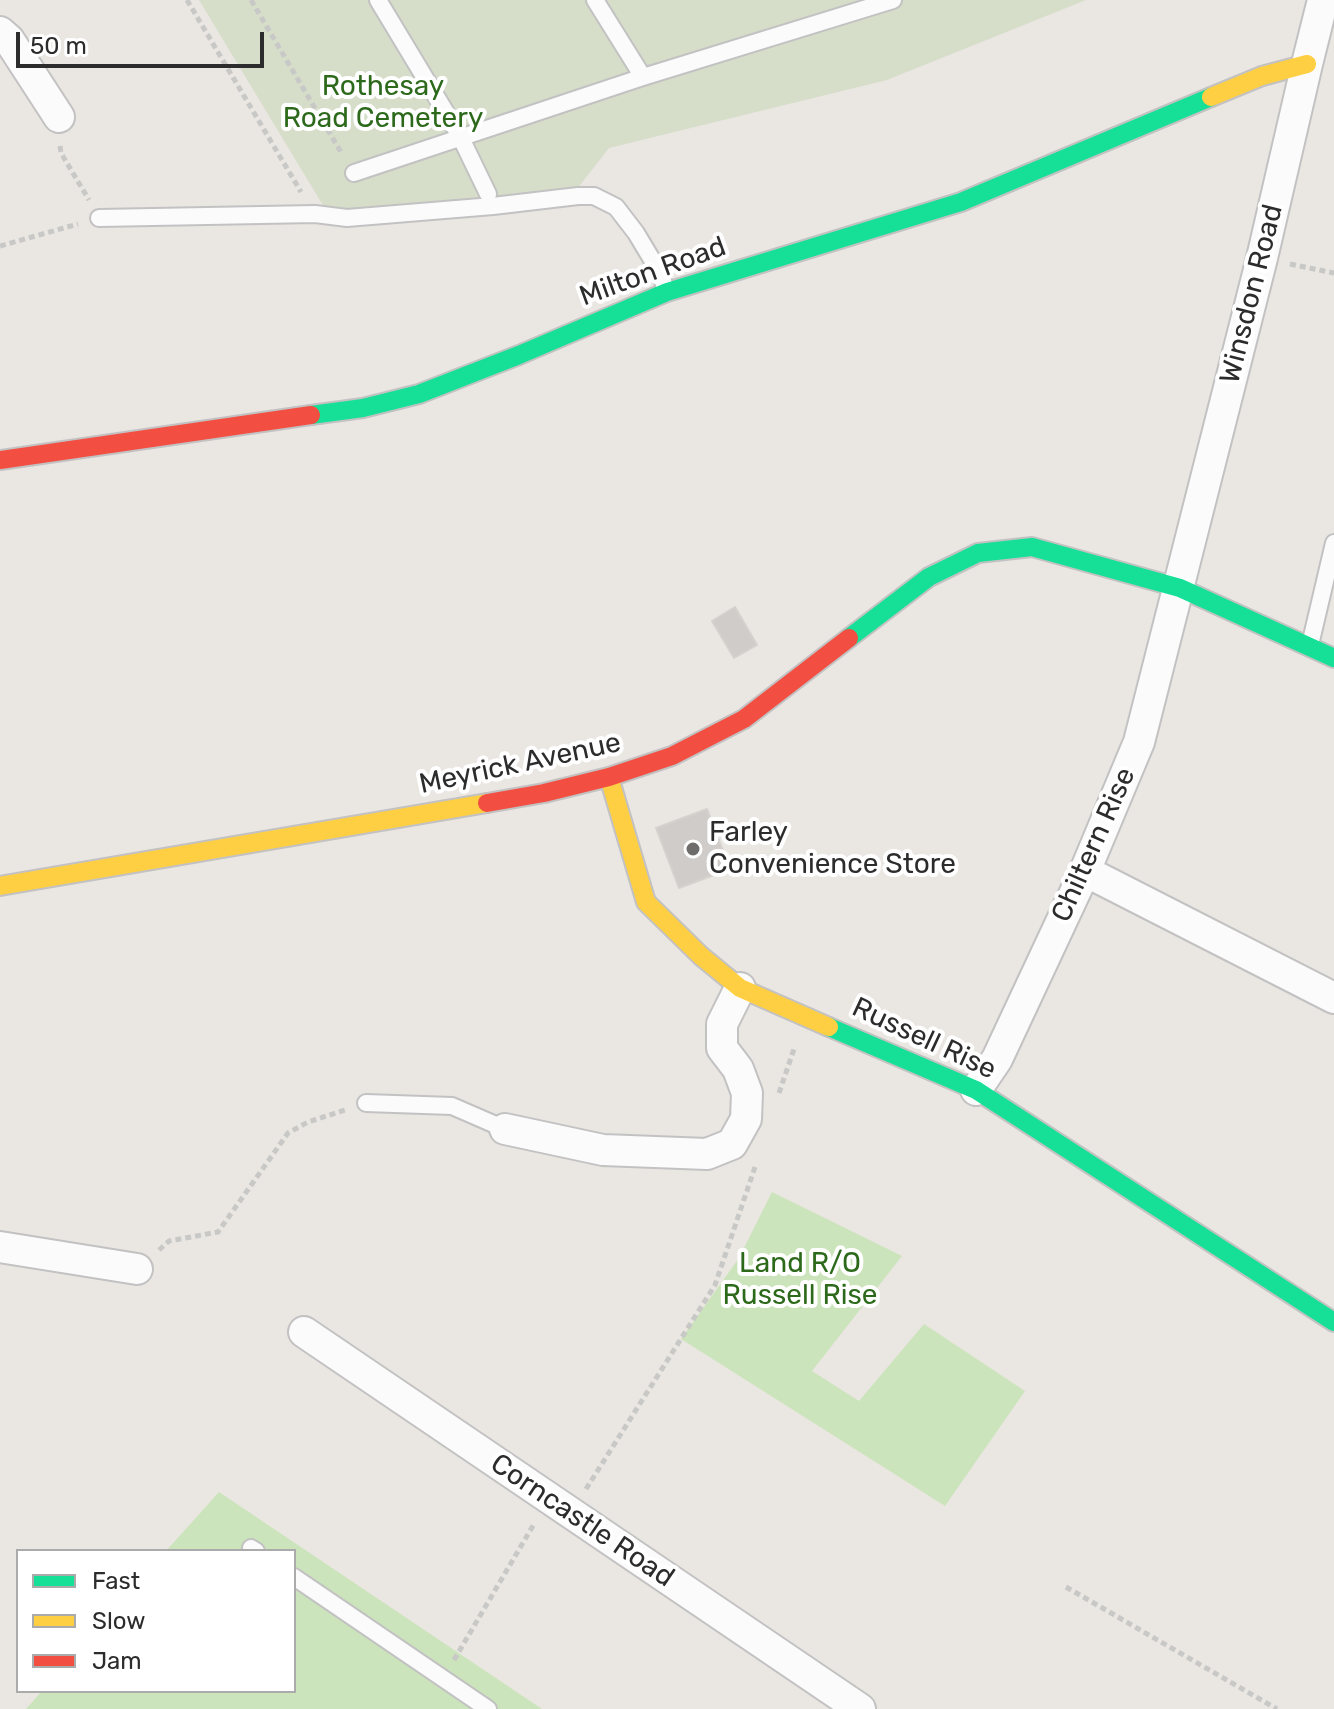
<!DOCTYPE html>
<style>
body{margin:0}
#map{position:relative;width:1334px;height:1709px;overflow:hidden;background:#eae6e2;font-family:Rubik,sans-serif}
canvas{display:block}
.legend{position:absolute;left:16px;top:1549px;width:280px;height:144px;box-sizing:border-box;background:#fff;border:2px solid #ababab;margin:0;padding:10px 14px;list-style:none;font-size:24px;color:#2c2c2c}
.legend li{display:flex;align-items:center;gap:16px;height:40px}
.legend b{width:40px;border:2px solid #ababab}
.scale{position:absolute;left:16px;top:32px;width:248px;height:36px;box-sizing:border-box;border:4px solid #2c2c2c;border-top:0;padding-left:10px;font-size:24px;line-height:28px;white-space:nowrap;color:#2c2c2c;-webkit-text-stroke:6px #fff;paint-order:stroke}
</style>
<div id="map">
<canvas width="1334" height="1709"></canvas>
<ul class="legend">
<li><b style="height:10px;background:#16e098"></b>Fast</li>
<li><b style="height:10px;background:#ffcf43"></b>Slow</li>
<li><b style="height:10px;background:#f24e42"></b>Jam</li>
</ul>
<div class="scale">50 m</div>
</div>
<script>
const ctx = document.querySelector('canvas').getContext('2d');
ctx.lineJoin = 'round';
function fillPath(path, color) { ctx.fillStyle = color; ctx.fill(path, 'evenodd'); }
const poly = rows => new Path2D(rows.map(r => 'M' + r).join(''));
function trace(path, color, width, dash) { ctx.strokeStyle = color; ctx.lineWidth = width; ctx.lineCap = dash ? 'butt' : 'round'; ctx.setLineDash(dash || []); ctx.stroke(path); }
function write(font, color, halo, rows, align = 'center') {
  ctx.font = font + ' Rubik,sans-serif'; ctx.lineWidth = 8; ctx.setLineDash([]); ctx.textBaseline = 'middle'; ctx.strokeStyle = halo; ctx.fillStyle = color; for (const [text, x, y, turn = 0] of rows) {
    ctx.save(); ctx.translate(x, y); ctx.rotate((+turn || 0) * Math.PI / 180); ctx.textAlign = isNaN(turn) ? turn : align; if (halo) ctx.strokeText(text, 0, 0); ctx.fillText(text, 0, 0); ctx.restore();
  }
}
const green = poly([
 [772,1192,902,1256,812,1371,859,1401,924,1324,1025,1391,945,1506,681,1339,739,1258],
 [219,1492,542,1709,26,1709,42,1691,294,1691,294,1551,166,1551]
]);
const cemetery = poly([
 [199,0,1086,0,887,80,609,148,577,189,327,212]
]);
const building = poly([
 [735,607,757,645,734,658,712,621,735,607],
 [707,809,730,869,679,888,656,828,707,809]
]);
const path = poly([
 [187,0,301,192],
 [251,0,342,154],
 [60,146,61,153,89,200],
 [0,246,78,224],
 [1290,264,1334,273],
 [779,1093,794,1049],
 [159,1250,169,1241,218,1232,288,1133,308,1122,345,1110],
 [586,1489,715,1285,755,1167],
 [1066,1587,1277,1709],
 [454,1660,534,1524]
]);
const lane = poly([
 [378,0,460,136,488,194],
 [595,0,643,77],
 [354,173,643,77,893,0],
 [99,218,315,214,347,218,493,206,578,196,594,196,616,207,636,233,660,273,666,290],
 [1310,645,1334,543],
 [366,1103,452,1106,505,1129],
 [251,1548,256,1551],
 [294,1577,488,1709]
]);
const street = poly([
 [0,32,9,40,59,117],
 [1085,871,1334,998],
 [976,1090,997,1059,1085,871,1139,742,1262,258,1307,64,1323,0],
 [505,1129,603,1150,707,1154,732,1144,746,1119,747,1093,738,1069,722,1048,722,1024,740,988],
 [0,1247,137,1269],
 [304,1332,860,1709]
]);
const fast = poly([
 [311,415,363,408,419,394,519,355,667,292,961,202,1211,97],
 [849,638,929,577,978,553,1032,547,1180,588,1334,658],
 [829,1027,976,1090,1334,1322]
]);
const slow = poly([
 [1211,97,1262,76,1307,64],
 [609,777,646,902,701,956,740,988,829,1027],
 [0,886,487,803]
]);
const jam = poly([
 [0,460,311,415],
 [487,803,544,793,609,777,672,756,744,719,849,638]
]);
const markers = [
 [693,849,8,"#6e6d6c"]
];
const parkNames = [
 ["Rothesay",383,87],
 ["Road Cemetery",383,119],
 ["Land R/O",800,1264],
 ["Russell Rise",800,1296]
];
const streetNames = [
 ["Milton Road",653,272,-20],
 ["Winsdon Road",1252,294,-76],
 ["Meyrick Avenue",520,764,-12],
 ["Chiltern Rise",1094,845,-66],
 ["Russell Rise",924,1039,25],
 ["Corncastle Road",582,1521,34]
];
const poiNames = [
 ["Farley",709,833],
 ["Convenience Store",709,865]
];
fillPath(green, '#cce4bb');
fillPath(cemetery, '#d6deca');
fillPath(building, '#cfccc9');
trace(building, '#d5d2ce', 2);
trace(lane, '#c3c2c3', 20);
trace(street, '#c3c2c3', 34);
trace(fast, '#c3c2c3', 22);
trace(slow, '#c3c2c3', 22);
trace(jam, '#c3c2c3', 22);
trace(path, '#c8c8c7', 5, [6, 4]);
trace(lane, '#fcfbfb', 16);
trace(street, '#fcfbfb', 30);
trace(fast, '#16e098', 18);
trace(slow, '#ffcf43', 18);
trace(jam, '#f24e42', 18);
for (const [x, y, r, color] of markers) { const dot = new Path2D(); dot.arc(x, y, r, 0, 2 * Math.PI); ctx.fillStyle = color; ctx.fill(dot); trace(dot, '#fff', 3); }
write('28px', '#2c691b', '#fff', parkNames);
write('28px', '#2c2c2c', '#fff', streetNames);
write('28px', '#2c2c2c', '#fff', poiNames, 'left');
</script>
